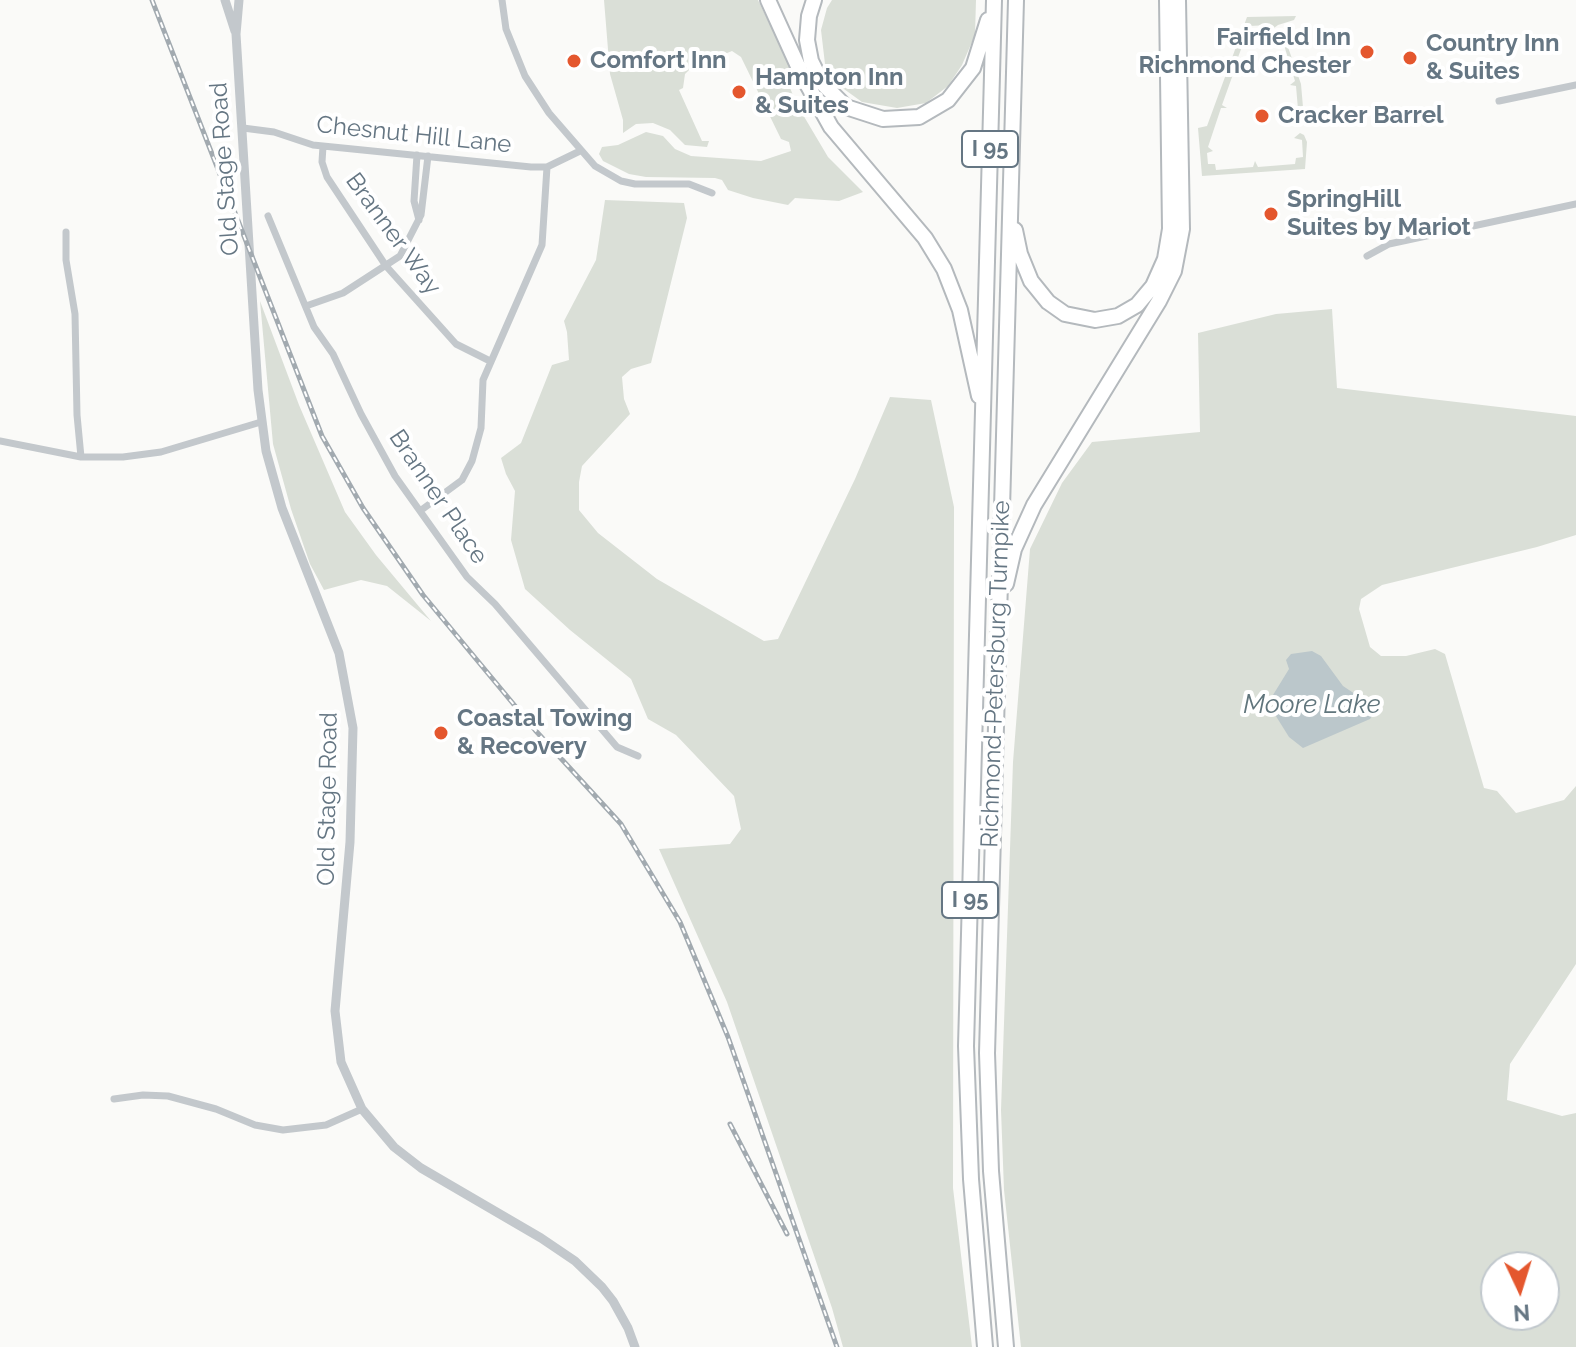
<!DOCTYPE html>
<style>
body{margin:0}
#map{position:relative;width:1576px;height:1347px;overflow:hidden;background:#fafaf8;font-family:Raleway,sans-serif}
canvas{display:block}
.north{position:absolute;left:1480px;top:1251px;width:80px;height:80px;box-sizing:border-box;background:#fff;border:2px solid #c1c8cd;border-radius:50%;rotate:176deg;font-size:22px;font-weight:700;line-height:32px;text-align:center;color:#657683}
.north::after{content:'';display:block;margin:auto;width:28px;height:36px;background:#e4572e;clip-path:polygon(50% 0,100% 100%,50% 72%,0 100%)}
</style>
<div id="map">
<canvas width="1576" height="1347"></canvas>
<div class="north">N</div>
</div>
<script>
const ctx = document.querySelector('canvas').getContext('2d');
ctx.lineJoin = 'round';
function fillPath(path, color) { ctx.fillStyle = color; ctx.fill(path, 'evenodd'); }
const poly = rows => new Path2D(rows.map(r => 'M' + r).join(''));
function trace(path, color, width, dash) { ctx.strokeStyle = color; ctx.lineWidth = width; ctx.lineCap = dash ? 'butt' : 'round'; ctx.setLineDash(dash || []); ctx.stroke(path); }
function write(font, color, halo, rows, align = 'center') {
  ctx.font = font + ' Raleway,sans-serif'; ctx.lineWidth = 8; ctx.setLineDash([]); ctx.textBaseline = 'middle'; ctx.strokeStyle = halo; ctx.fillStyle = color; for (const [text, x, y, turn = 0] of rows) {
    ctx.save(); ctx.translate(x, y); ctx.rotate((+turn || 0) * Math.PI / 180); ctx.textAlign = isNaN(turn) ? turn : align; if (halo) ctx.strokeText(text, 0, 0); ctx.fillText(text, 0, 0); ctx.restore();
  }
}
const green = poly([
 [604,0,758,0,790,66,785,75,796,103,828,157,863,192,839,201,795,198,788,205,753,198,728,190,722,180,715,178,646,177,629,174,603,161,599,154,602,147,618,145,646,132,663,136,675,149,691,156,761,161,791,151,789,142,781,139,741,57,732,51,691,68,685,74,683,88,679,90,702,141,709,141,707,147,685,145,670,130,653,123,636,124,623,133,623,120,610,74],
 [832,0,976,0,975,35,962,65,948,86,926,103,897,108,862,102,837,84,825,64,821,30,827,8],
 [1296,16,1294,20,1278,25,1270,31,1268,25,1250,26,1251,36,1246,36,1237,60,1242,63,1241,66,1236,66,1222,105,1227,108,1221,108,1208,147,1213,151,1207,153,1208,164,1215,164,1216,170,1253,167,1255,161,1258,167,1295,164,1296,158,1303,157,1302,140,1294,138,1300,133,1304,135,1307,142,1305,169,1202,176,1198,128,1207,126,1247,17],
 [1284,36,1301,84,1304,119,1297,125,1294,122,1299,121,1296,86,1290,85,1295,81,1284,45,1278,45,1279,39],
 [605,200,684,203,687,218,651,363,631,369,622,377,624,399,630,414,582,466,579,482,579,510,598,533,657,579,764,641,778,639,855,479,890,397,931,400,954,507,953,1188,972,1347,843,1347,832,1308,727,1002,659,849,730,844,741,829,734,796,676,735,648,719,631,679,570,630,525,589,511,540,515,491,506,474,501,458,521,443,552,365,569,360,567,332,564,321,596,260],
 [260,301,299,405,345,512,376,555,431,621,387,586,361,580,324,590,310,564,291,509,273,444],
 [1332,309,1337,388,1576,416,1576,535,1537,547,1382,585,1361,599,1359,609,1370,647,1381,656,1406,656,1435,649,1445,654,1484,788,1497,791,1516,813,1564,800,1576,786,1576,964,1510,1064,1507,1100,1562,1116,1576,1113,1576,1347,1021,1347,1004,1190,1001,1110,1013,762,1030,549,1062,483,1092,442,1200,432,1198,333,1276,314],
 [1496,1267,1544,1267,1544,1315,1496,1315]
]);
const water = poly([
 [1312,651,1321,656,1343,686,1358,696,1380,704,1370,719,1303,748,1289,737,1274,713,1273,695,1289,669,1286,660,1291,654]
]);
const minor = poly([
 [502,0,506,29,525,76,549,113,595,166,621,181,635,184,689,184,712,193],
 [1499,101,1576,85],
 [243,128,274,132,313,145,531,167,547,167,580,151],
 [323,146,322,162,327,177,386,266,456,344,490,361],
 [417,155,414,201,419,220],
 [268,216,314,327,333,354,361,414,395,476,467,577,495,604,617,747,638,756],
 [66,232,66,260,75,314,77,415,81,457],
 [1367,256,1389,244,1576,204],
 [306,306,343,293,400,256,421,215,428,156],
 [0,441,81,457,123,457,161,452,261,422],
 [420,511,462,480,472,461,481,428,483,380,542,245,547,167],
 [114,1099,143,1095,168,1096,216,1109,255,1125,283,1130,326,1125,362,1109]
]);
const tertiary = poly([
 [225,0,235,31],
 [239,0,236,34,258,390,266,451,282,508,339,653,353,728,350,842,335,1011,341,1062,362,1109,394,1147,421,1168,541,1238,575,1261,602,1287,613,1301,628,1328,635,1347]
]);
const motorway = poly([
 [768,0,802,75,831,127,925,238,944,269,960,310,979,396],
 [814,0,809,16,807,40,811,61,822,83,846,107,883,119,919,117,948,100,973,68,988,20],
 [1015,230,1020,254,1031,281,1048,302,1065,314,1095,320,1118,316,1137,305,1153,286,1165,259,1170,229,1167,0],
 [1006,584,1014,549,1034,505,1159,301,1174,271,1182,229,1178,0],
 [985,1347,971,1179,966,1046,994,0],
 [1006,1347,991,1171,987,1053,1016,0]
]);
const rail = poly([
 [152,0,322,436,363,508,423,595,535,730,621,824,680,922,728,1037,837,1347],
 [730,1124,787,1234]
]);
const markers = [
 [1367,52,8,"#e4572e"],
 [1410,58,8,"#e4572e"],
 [574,61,8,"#e4572e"],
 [739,92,8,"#e4572e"],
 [1262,116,8,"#e4572e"],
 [1271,214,8,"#e4572e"],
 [441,733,8,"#e4572e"]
];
const shields = [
 [990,149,56],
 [970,900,56]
];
const shieldNames = [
 ["I 95",990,149],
 ["I 95",970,900]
];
const poiNames = [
 ["Fairfield Inn",1351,38,"right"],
 ["Richmond Chester",1351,66,"right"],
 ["Country Inn",1426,44],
 ["& Suites",1426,72],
 ["Comfort Inn",590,61],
 ["Hampton Inn",755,78],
 ["& Suites",755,106],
 ["Cracker Barrel",1278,116],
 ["SpringHill",1287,200],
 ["Suites by Mariot",1287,228],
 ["Coastal Towing",457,719],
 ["& Recovery",457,747]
];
const streetNames = [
 ["Chesnut Hill Lane",414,135,6],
 ["Old Stage Road",225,169,-94],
 ["Branner Way",393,234,54],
 ["Branner Place",438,497,56],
 ["Richmond-Petersburg Turnpike",996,674,-88],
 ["Old Stage Road",328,799,-89]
];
const waterNames = [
 ["Moore Lake",1312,705]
];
fillPath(green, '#dadfd7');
fillPath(water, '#bbc7cb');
trace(motorway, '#b4b9bd', 18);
trace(minor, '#c3c8cc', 7);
trace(tertiary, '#c3c8cc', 9);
trace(motorway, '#fff', 14);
trace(rail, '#a2aab0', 5);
trace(rail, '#fff', 2, [6]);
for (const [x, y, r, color] of markers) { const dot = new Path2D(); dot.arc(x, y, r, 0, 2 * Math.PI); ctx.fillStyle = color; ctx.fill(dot); trace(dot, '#fff', 3); }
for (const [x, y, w] of shields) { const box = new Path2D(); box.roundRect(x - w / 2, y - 18, w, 36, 6); ctx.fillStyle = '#fff'; ctx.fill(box); trace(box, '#657683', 2); }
write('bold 22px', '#657683', null, shieldNames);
write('bold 24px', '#657683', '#fff', poiNames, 'left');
write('24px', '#657683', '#fff', streetNames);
write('italic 26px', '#60757c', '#fff', waterNames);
</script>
